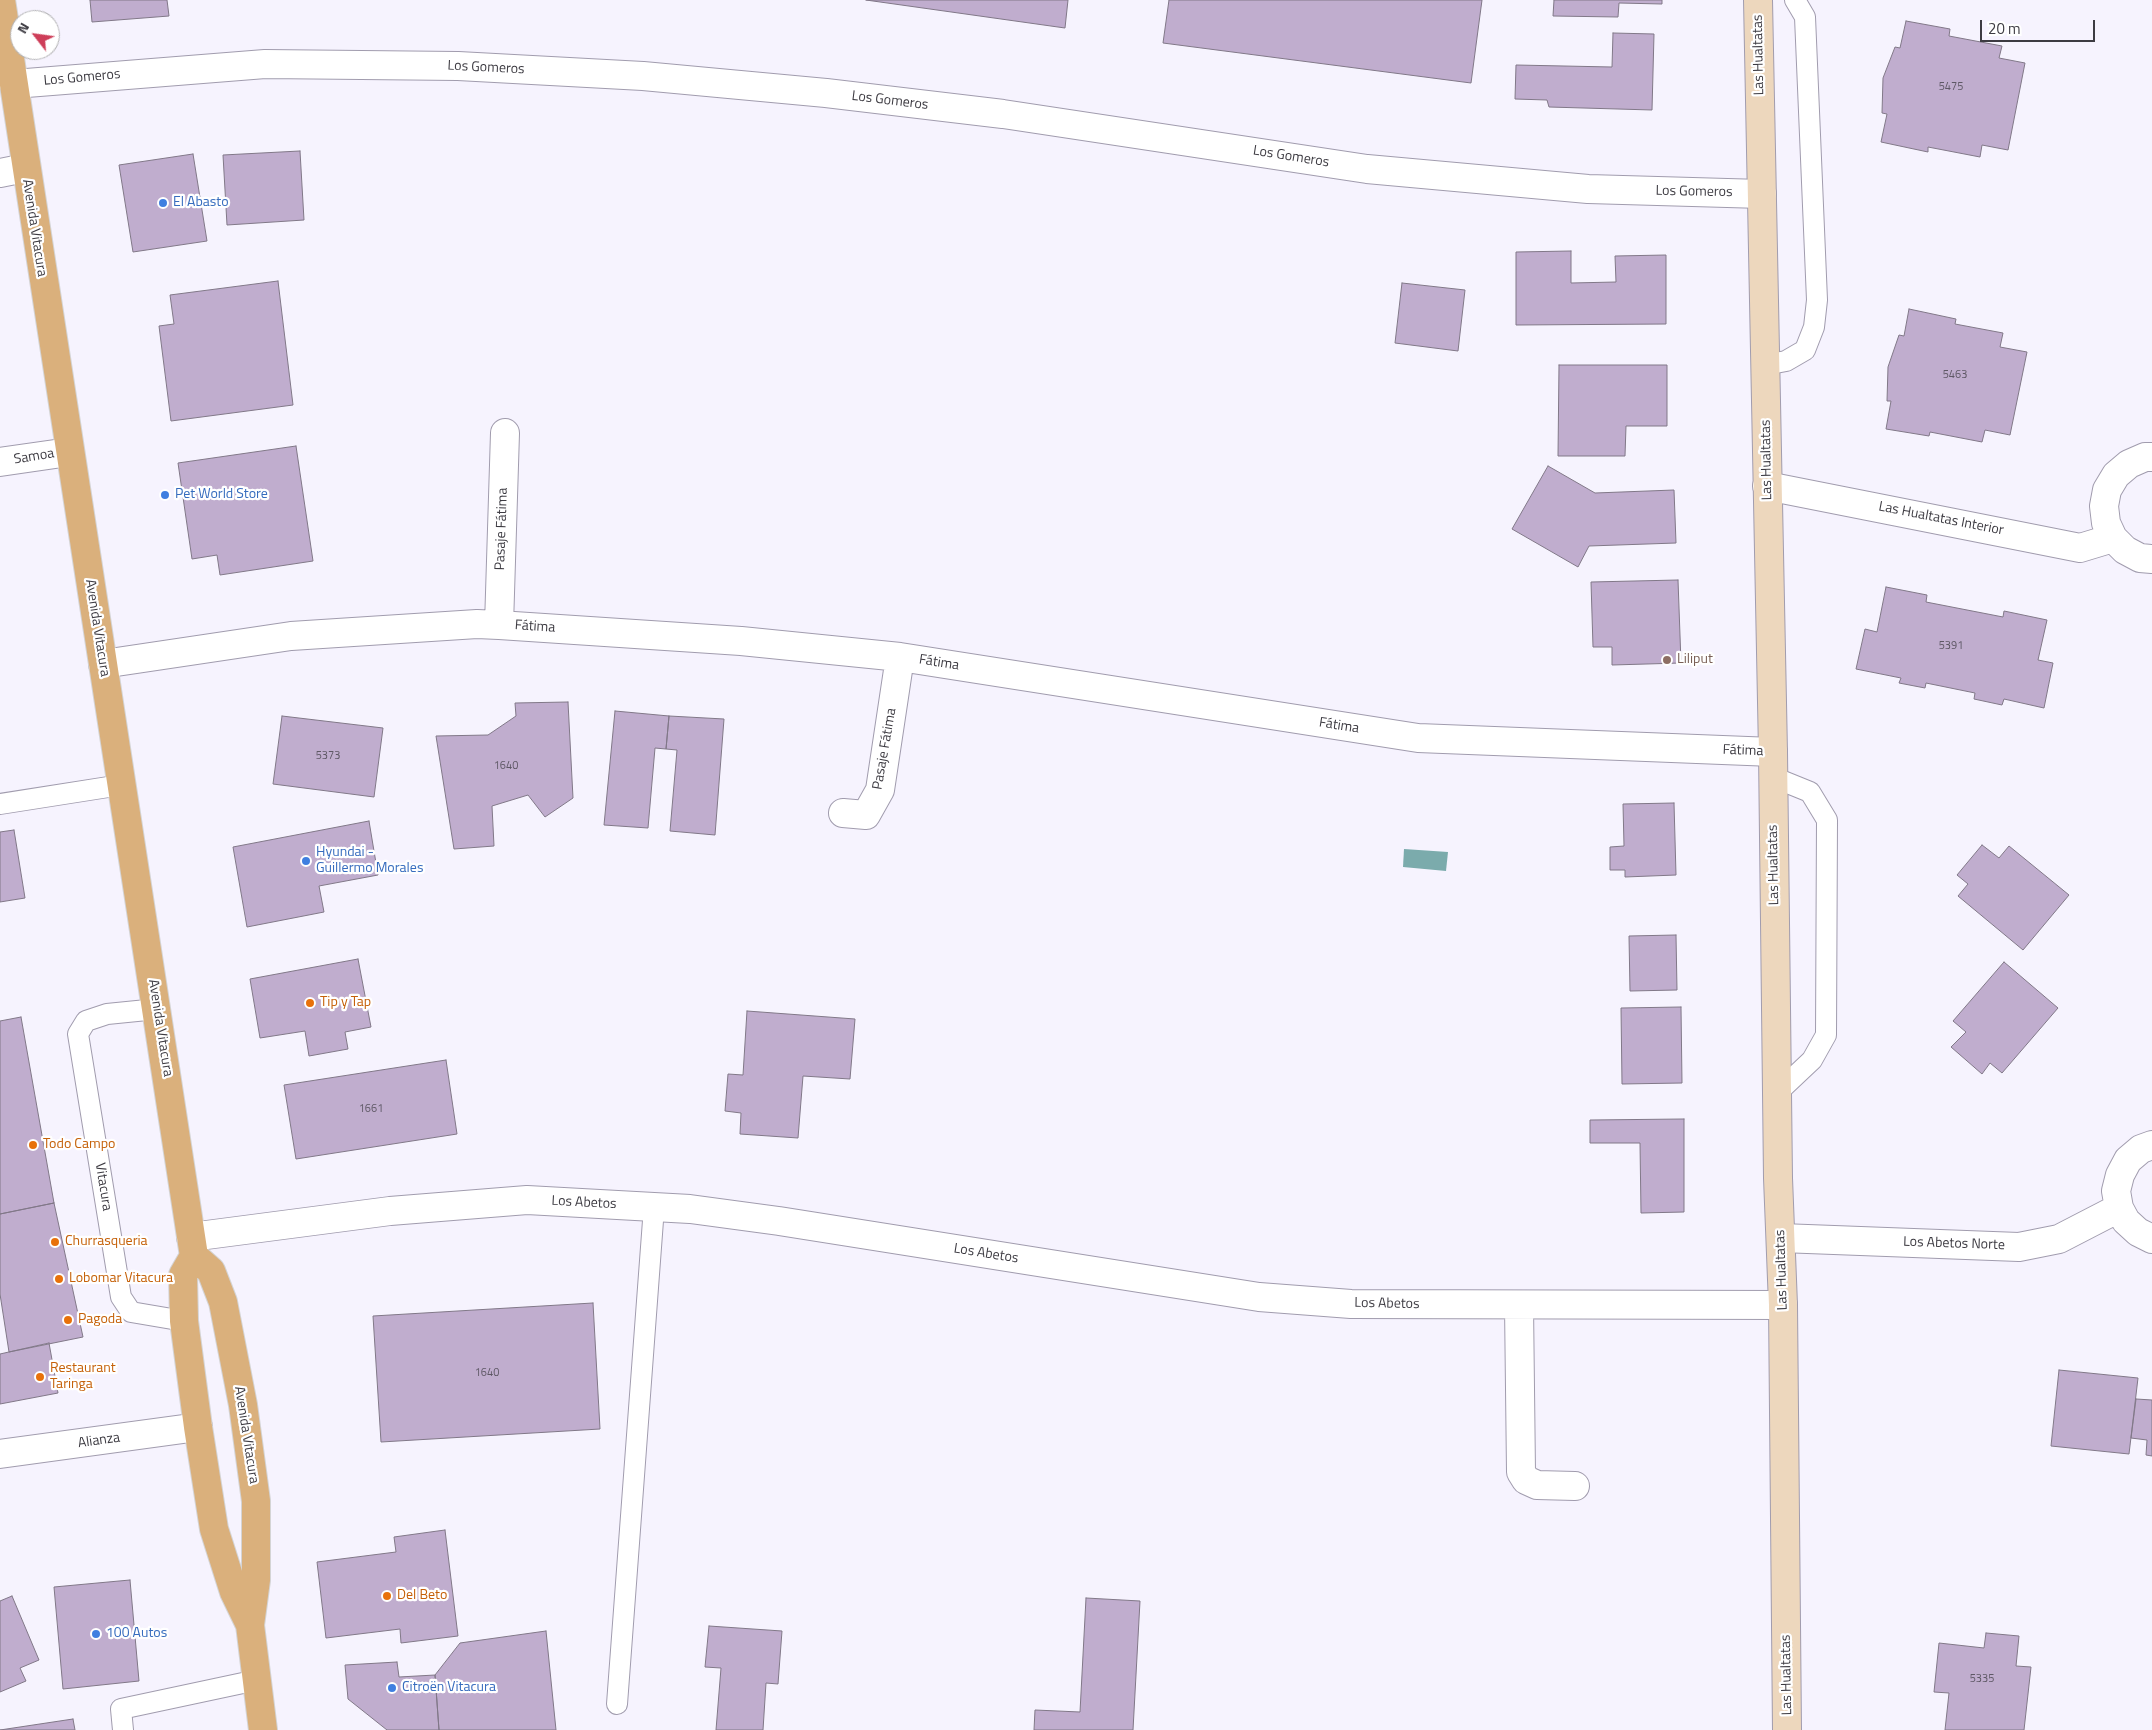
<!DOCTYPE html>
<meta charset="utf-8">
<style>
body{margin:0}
#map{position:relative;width:2152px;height:1730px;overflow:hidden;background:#f6f3fe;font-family:"Titillium Web",sans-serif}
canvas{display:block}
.north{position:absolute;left:10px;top:10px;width:50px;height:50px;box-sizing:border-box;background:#fff;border:1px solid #b1b1b3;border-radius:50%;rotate:300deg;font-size:14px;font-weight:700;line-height:20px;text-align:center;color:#3d3b42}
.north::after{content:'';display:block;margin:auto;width:18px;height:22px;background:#ce3e59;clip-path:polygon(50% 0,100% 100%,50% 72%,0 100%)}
.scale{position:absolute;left:1980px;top:20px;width:115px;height:22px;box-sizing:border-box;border:2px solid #3d3b42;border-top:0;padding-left:6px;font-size:15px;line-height:18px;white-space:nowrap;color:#3d3b42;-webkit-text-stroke:4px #fff;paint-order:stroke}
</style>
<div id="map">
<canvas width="2152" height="1730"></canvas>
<div class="north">N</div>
<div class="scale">20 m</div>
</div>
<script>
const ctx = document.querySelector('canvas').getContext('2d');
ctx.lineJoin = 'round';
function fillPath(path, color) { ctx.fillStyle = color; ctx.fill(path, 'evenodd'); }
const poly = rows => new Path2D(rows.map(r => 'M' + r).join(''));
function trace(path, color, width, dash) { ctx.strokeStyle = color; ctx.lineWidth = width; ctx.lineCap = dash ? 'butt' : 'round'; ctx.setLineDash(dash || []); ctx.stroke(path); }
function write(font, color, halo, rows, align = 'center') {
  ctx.font = font + ' "Titillium Web",sans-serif'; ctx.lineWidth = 4.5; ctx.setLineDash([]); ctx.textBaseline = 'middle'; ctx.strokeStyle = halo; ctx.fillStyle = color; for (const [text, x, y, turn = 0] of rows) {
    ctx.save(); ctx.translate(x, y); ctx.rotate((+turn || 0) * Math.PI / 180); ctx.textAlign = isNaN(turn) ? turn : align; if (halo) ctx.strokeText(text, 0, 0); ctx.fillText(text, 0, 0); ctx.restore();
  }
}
const water = poly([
 [1404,849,1448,852,1446,871,1403,867]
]);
const building = poly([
 [90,0,167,0,169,16,92,22,90,0],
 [866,0,1068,0,1065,28,866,0],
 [1169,0,1482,0,1471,83,1163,43,1169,0],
 [1554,0,1662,0,1662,4,1619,3,1618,17,1553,16,1554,0],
 [1906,21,1950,29,1949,36,2002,46,1999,58,2025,63,2008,150,1982,145,1980,157,1928,147,1928,152,1881,142,1887,114,1882,113,1883,78,1895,47,1900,48,1906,21],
 [1613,33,1654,34,1652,110,1549,107,1547,100,1515,99,1516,65,1612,67,1613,33],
 [300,151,304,220,227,225,223,155,300,151],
 [193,154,207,241,133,252,119,165,193,154],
 [1571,251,1571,283,1616,282,1615,256,1666,255,1666,324,1516,325,1516,252,1571,251],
 [278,281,293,405,171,421,159,326,174,324,170,295,278,281],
 [1402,283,1465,290,1458,351,1395,343,1402,283],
 [1909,309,1956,319,1955,324,2003,333,2000,347,2027,352,2010,435,1985,430,1982,442,1930,432,1929,436,1886,429,1891,401,1887,401,1888,367,1899,335,1904,336,1909,309],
 [1559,365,1667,365,1667,426,1626,426,1625,456,1558,456,1559,365],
 [296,446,313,561,220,575,217,555,192,559,178,463,296,446],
 [1548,466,1595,493,1674,490,1676,543,1589,546,1578,567,1512,529,1548,466],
 [1678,580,1681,663,1612,665,1612,647,1593,647,1591,582,1678,580],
 [1886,587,1927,595,1926,602,2003,617,2004,611,2047,620,2038,660,2053,663,2044,708,2004,699,2002,705,1974,699,1975,693,1926,683,1925,688,1899,683,1901,678,1856,669,1865,629,1877,632,1886,587],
 [568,702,573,798,545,817,528,795,492,806,494,846,454,849,436,736,488,735,516,716,515,703,568,702],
 [615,711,669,716,666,749,655,748,648,828,604,825,615,711],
 [282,716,383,728,374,797,273,784,282,716],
 [669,716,724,719,715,835,670,831,677,750,666,749,669,716],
 [1674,803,1676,875,1625,877,1625,870,1610,870,1610,847,1624,846,1623,804,1674,803],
 [369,821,378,875,319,886,324,912,247,927,233,847,369,821],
 [14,830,25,898,0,902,0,832,14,830],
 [1982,845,1999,858,2009,846,2069,895,2023,950,1958,896,1968,884,1957,875,1982,845],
 [1676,935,1677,990,1630,991,1629,936,1676,935],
 [358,959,371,1027,345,1032,348,1049,309,1056,305,1031,260,1038,250,979,358,959],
 [2004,962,2058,1008,2002,1073,1990,1063,1982,1074,1951,1047,1966,1032,1953,1021,2004,962],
 [1681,1007,1682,1083,1622,1084,1621,1008,1681,1007],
 [747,1011,855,1019,850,1079,803,1076,798,1138,740,1134,741,1113,725,1111,728,1074,743,1075,747,1011],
 [21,1017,54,1203,0,1214,0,1021,21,1017],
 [446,1060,457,1134,296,1159,284,1085,446,1060],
 [1684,1119,1684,1212,1641,1213,1640,1143,1590,1143,1590,1120,1684,1119],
 [54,1203,83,1337,9,1352,0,1294,0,1214,54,1203],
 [593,1303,600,1429,381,1442,373,1316,593,1303],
 [49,1343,58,1393,0,1404,0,1354,49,1343],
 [2059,1370,2138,1378,2129,1454,2051,1446,2059,1370],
 [2136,1399,2152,1400,2152,1456,2146,1455,2147,1440,2131,1438,2136,1399],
 [445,1530,458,1636,401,1643,400,1629,326,1638,317,1562,396,1552,394,1537,445,1530],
 [130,1580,139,1681,63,1689,54,1587,130,1580],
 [12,1596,39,1660,20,1668,26,1681,0,1692,0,1601,12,1596],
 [1086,1598,1140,1601,1133,1730,1034,1730,1035,1710,1080,1712,1086,1598],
 [709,1626,782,1631,778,1684,766,1683,763,1730,716,1730,721,1668,705,1667,709,1626],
 [546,1631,556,1730,439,1730,435,1675,460,1643,546,1631],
 [1986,1633,2019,1636,2016,1666,2031,1667,2024,1730,1945,1730,1949,1693,1934,1692,1939,1643,1984,1648,1986,1633],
 [397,1662,399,1677,435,1675,439,1730,387,1730,348,1699,345,1665,397,1662],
 [73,1719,75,1730,0,1730,73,1719]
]);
const lane = poly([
 [1765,365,1786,361,1805,350,1814,327,1817,300,1805,17,1795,0],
 [1773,777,1810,792,1827,820,1826,1035,1812,1060,1777,1093],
 [0,804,121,785],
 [157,1009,107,1014,86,1021,78,1034,121,1297,131,1312,184,1321],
 [617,1704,654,1207],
 [123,1730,121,1709,257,1680]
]);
const street = poly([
 [14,84,265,64,458,66,643,76,826,93,1003,114,1367,169,1588,189,1762,194],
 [0,173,25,168],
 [2152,457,2145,457,2129,464,2116,475,2107,490,2104,506,2106,523,2113,538,2125,550,2140,558,2152,559],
 [0,462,69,452],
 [1767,486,2080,548,2113,538],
 [499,625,505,433],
 [103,664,291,636,477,624,499,625,741,641,900,657,1418,738,1773,752],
 [843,813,866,815,880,790,900,657],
 [2152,1145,2141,1149,2128,1160,2120,1175,2116,1191,2119,1208,2126,1221,2138,1232,2152,1239],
 [191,1237,390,1211,527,1200,690,1209,779,1221,1259,1297,1351,1304,1783,1305],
 [1781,1238,2019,1247,2059,1239,2119,1208],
 [1519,1305,1521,1472,1526,1480,1537,1485,1575,1486],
 [0,1454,198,1427]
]);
const secondary = poly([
 [1758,0,1773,752,1778,1178,1783,1305,1787,1730]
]);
const primary = poly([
 [1,0,194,1256,183,1275,184,1321,198,1427,214,1529,234,1592,250,1625],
 [194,1256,211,1271,223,1302,243,1405,256,1501,256,1580,250,1625,263,1730]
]);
const markers = [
 [163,203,5,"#3f7fe0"],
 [165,495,5,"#3f7fe0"],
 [1667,660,5,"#8d6e63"],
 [306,861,5,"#3f7fe0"],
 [310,1003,5,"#e8710a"],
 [33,1145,5,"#e8710a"],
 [55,1242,5,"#e8710a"],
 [59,1279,5,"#e8710a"],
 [68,1320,5,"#e8710a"],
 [40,1377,5,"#e8710a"],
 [387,1596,5,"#e8710a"],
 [96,1634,5,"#3f7fe0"],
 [392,1688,5,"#3f7fe0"]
];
const numberNames = [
 ["5475",1951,87],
 ["5463",1955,375],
 ["5391",1951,646],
 ["5373",328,756],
 ["1640",506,766],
 ["1661",371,1109],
 ["1640",487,1373],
 ["5335",1982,1679]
];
const streetNames = [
 ["Las Hualtatas",1759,55,-91],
 ["Los Gomeros",486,68,3],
 ["Los Gomeros",82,78,-5],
 ["Los Gomeros",890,101,7],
 ["Los Gomeros",1291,157,9],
 ["Los Gomeros",1694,192,1],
 ["Avenida Vitacura",34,228,81],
 ["Samoa",34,457,-9],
 ["Las Hualtatas",1767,460,-91],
 ["Las Hualtatas Interior",1941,519,11],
 ["Pasaje Fátima",502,529,-88],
 ["Fátima",535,627,4],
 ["Avenida Vitacura",97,628,81],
 ["Fátima",939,663,9],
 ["Fátima",1339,726,9],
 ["Pasaje Fátima",885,749,-80],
 ["Fátima",1743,751,2],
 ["Las Hualtatas",1774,865,-91],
 ["Avenida Vitacura",160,1028,81],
 ["Vitacura",103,1187,81],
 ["Los Abetos",584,1203,3],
 ["Los Abetos Norte",1954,1244,2],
 ["Los Abetos",986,1254,9],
 ["Las Hualtatas",1782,1270,-92],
 ["Los Abetos",1387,1304,1],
 ["Avenida Vitacura",246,1435,81],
 ["Alianza",99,1441,-8],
 ["Las Hualtatas",1787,1675,-91]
];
const shopNames = [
 ["El Abasto",173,203],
 ["Pet World Store",175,495],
 ["Hyundai -",316,853],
 ["Guillermo Morales",316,869],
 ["100 Autos",106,1634],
 ["Citroën Vitacura",402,1688]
];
const educationNames = [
 ["Liliput",1677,660]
];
const foodNames = [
 ["Tip y Tap",320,1003],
 ["Todo Campo",43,1145],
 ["Churrasqueria",65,1242],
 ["Lobomar Vitacura",69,1279],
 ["Pagoda",78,1320],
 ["Restaurant",50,1369],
 ["Taringa",50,1385],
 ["Del Beto",397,1596]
];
fillPath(water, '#7babac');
fillPath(building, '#c0adce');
trace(building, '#817888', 1);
trace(lane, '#a19cae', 22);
trace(street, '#a19cae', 30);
trace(secondary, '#a19cae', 30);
trace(primary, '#d4d4d5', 30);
trace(lane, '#fff', 20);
trace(street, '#fff', 28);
trace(secondary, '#edd7bd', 28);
trace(primary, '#dab07c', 28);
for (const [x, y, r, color] of markers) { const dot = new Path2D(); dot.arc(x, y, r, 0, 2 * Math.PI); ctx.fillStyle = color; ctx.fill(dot); trace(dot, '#fff', 2); }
write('11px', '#5e5865', null, numberNames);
write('14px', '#3d3b42', '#fff', streetNames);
write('14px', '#366cbe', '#fff', shopNames, 'left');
write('14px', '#785e54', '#fff', educationNames, 'left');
write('14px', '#c56008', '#fff', foodNames, 'left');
</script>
